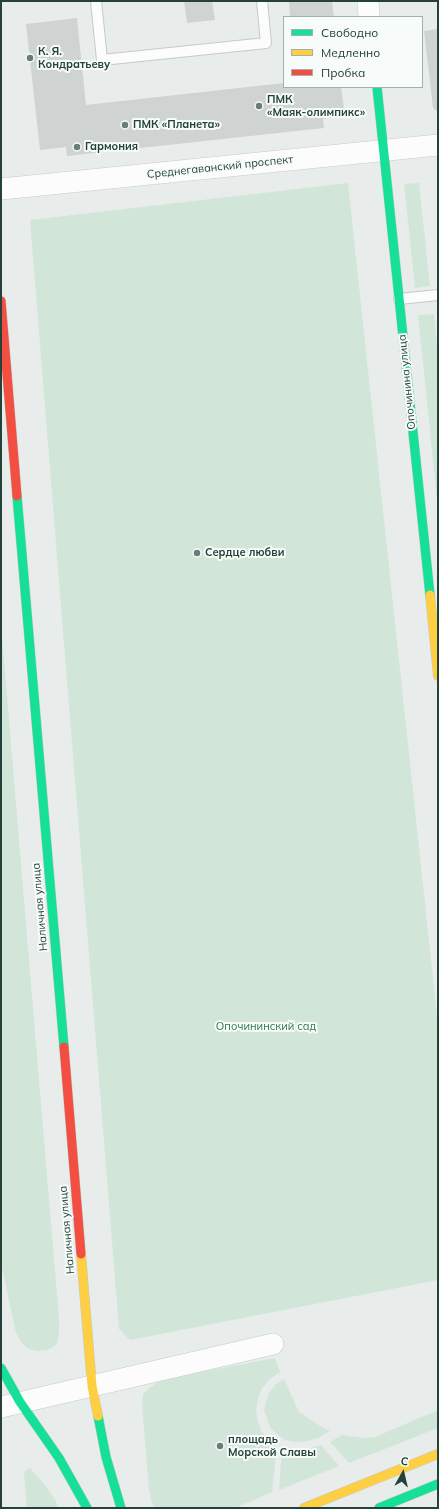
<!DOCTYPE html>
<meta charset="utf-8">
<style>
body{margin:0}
#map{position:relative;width:439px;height:1509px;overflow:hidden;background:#e8edeb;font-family:Mulish,sans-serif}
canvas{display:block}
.frame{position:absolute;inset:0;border:2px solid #24423a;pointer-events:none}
.legend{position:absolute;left:283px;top:16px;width:140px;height:72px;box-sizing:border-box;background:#f7fbf9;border:1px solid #a3b1ad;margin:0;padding:5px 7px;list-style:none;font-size:12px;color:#24423a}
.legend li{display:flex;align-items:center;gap:8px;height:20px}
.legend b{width:20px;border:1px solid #a3b1ad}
.north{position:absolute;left:383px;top:1453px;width:40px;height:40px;-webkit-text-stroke:3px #f7fbf9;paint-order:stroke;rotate:8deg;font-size:11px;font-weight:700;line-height:16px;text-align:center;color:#24423a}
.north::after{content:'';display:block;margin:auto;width:14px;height:18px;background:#24423a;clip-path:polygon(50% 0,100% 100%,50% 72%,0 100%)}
</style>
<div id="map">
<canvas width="439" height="1509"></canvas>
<div class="frame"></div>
<ul class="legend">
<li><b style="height:5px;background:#16e098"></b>Свободно</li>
<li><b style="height:5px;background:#ffcf43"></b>Медленно</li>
<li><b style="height:5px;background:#f24e42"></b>Пробка</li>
</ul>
<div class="north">С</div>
</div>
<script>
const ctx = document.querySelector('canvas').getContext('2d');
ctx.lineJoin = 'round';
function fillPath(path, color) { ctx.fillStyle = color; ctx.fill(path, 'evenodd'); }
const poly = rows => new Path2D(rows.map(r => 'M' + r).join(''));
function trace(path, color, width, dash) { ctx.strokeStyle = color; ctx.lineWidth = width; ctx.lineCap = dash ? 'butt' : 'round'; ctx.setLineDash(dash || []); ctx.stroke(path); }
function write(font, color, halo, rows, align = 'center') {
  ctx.font = font + ' Mulish,sans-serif'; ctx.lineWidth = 4; ctx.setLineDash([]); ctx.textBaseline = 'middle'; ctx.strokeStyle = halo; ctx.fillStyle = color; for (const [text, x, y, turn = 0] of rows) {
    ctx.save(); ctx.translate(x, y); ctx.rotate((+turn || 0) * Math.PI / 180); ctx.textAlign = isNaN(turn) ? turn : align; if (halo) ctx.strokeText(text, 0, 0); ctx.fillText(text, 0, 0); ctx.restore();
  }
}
const green = poly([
 [348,183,438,1025,438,1280,130,1340,119,1329,30,220],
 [419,183,430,286,415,288,404,184],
 [434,314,438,353,438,509,418,315],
 [1,624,59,1319,59,1331,58,1340,55,1346,47,1350,36,1351,27,1348,21,1342,16,1333,1,1263],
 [275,1358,280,1372,270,1379,262,1388,258,1399,256,1410,258,1422,262,1432,277,1447,272,1492,235,1508,155,1508,151,1500,149,1489,142,1405,143,1394,149,1388,158,1382,169,1378],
 [284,1379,299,1412,325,1429,330,1431,318,1438,308,1441,297,1442,285,1440,271,1429,264,1411,266,1401,269,1393,276,1384],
 [438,1410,438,1428,349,1463,330,1442,342,1435,365,1438,375,1437],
 [321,1445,339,1466,279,1490,282,1448,301,1451],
 [30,1468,45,1485,56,1501,58,1508,27,1508,24,1472]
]);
const building = poly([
 [184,1,212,1,215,20,187,23],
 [289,1,332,1,334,17,290,17],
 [77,18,86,105,284,83,284,87,341,87,345,116,323,119,324,128,67,156,66,147,40,150,26,24],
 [438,29,438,112,433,108,424,31]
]);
const lane = poly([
 [96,1,102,60,266,43,262,1],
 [399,299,438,295]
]);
const street = poly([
 [368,1,369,17],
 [1,189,438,145],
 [1,1407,273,1344]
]);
const fast = poly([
 [377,87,430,595],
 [17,496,64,1047],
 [1,1368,20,1402,59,1458,87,1508],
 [98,1416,106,1457,121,1508],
 [379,1508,438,1484]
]);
const slow = poly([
 [430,595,438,676],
 [81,1254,92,1386,98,1416],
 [304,1508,438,1454]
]);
const jam = poly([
 [1,301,17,496],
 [64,1047,81,1254]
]);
const markers = [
 [30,58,4,"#697e78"],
 [259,106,4,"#697e78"],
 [125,125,4,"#697e78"],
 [77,147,4,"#697e78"],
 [197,553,4,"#697e78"],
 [220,1446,4,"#697e78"]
];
const poiNames = [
 ["К. Я.",38,52],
 ["Кондратьеву",38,65],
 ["ПМК",267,100],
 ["«Маяк-олимпикс»",267,113],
 ["ПМК «Планета»",133,125],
 ["Гармония",85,147],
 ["Сердце любви",205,553],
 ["площадь",228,1440],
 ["Морской Славы",228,1453]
];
const streetNames = [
 ["Среднегаванский проспект",220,167,-6],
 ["Опочинина улица",407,382,-96],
 ["Наличная улица",40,907,-95],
 ["Наличная улица",67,1230,-95]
];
const parkNames = [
 ["Опочининский сад",266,1027]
];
fillPath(green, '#d1e6d8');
fillPath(building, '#cfd4d2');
trace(lane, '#c5cac8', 12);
trace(street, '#c5cac8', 22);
trace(fast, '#c3cbc8', 10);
trace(slow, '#c3cbc8', 10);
trace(jam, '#c3cbc8', 10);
trace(lane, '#fcfcfc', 10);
trace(street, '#fcfcfc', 21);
trace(fast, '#16e098', 9);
trace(slow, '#ffcf43', 9);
trace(jam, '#f24e42', 9);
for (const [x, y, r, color] of markers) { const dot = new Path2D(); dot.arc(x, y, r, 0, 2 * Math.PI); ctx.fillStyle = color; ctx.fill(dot); trace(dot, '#f7fbf9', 1.5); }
write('bold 11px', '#24423a', '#f7fbf9', poiNames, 'left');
write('11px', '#24423a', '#f7fbf9', streetNames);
write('11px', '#2d7a4b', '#f7fbf9', parkNames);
</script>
